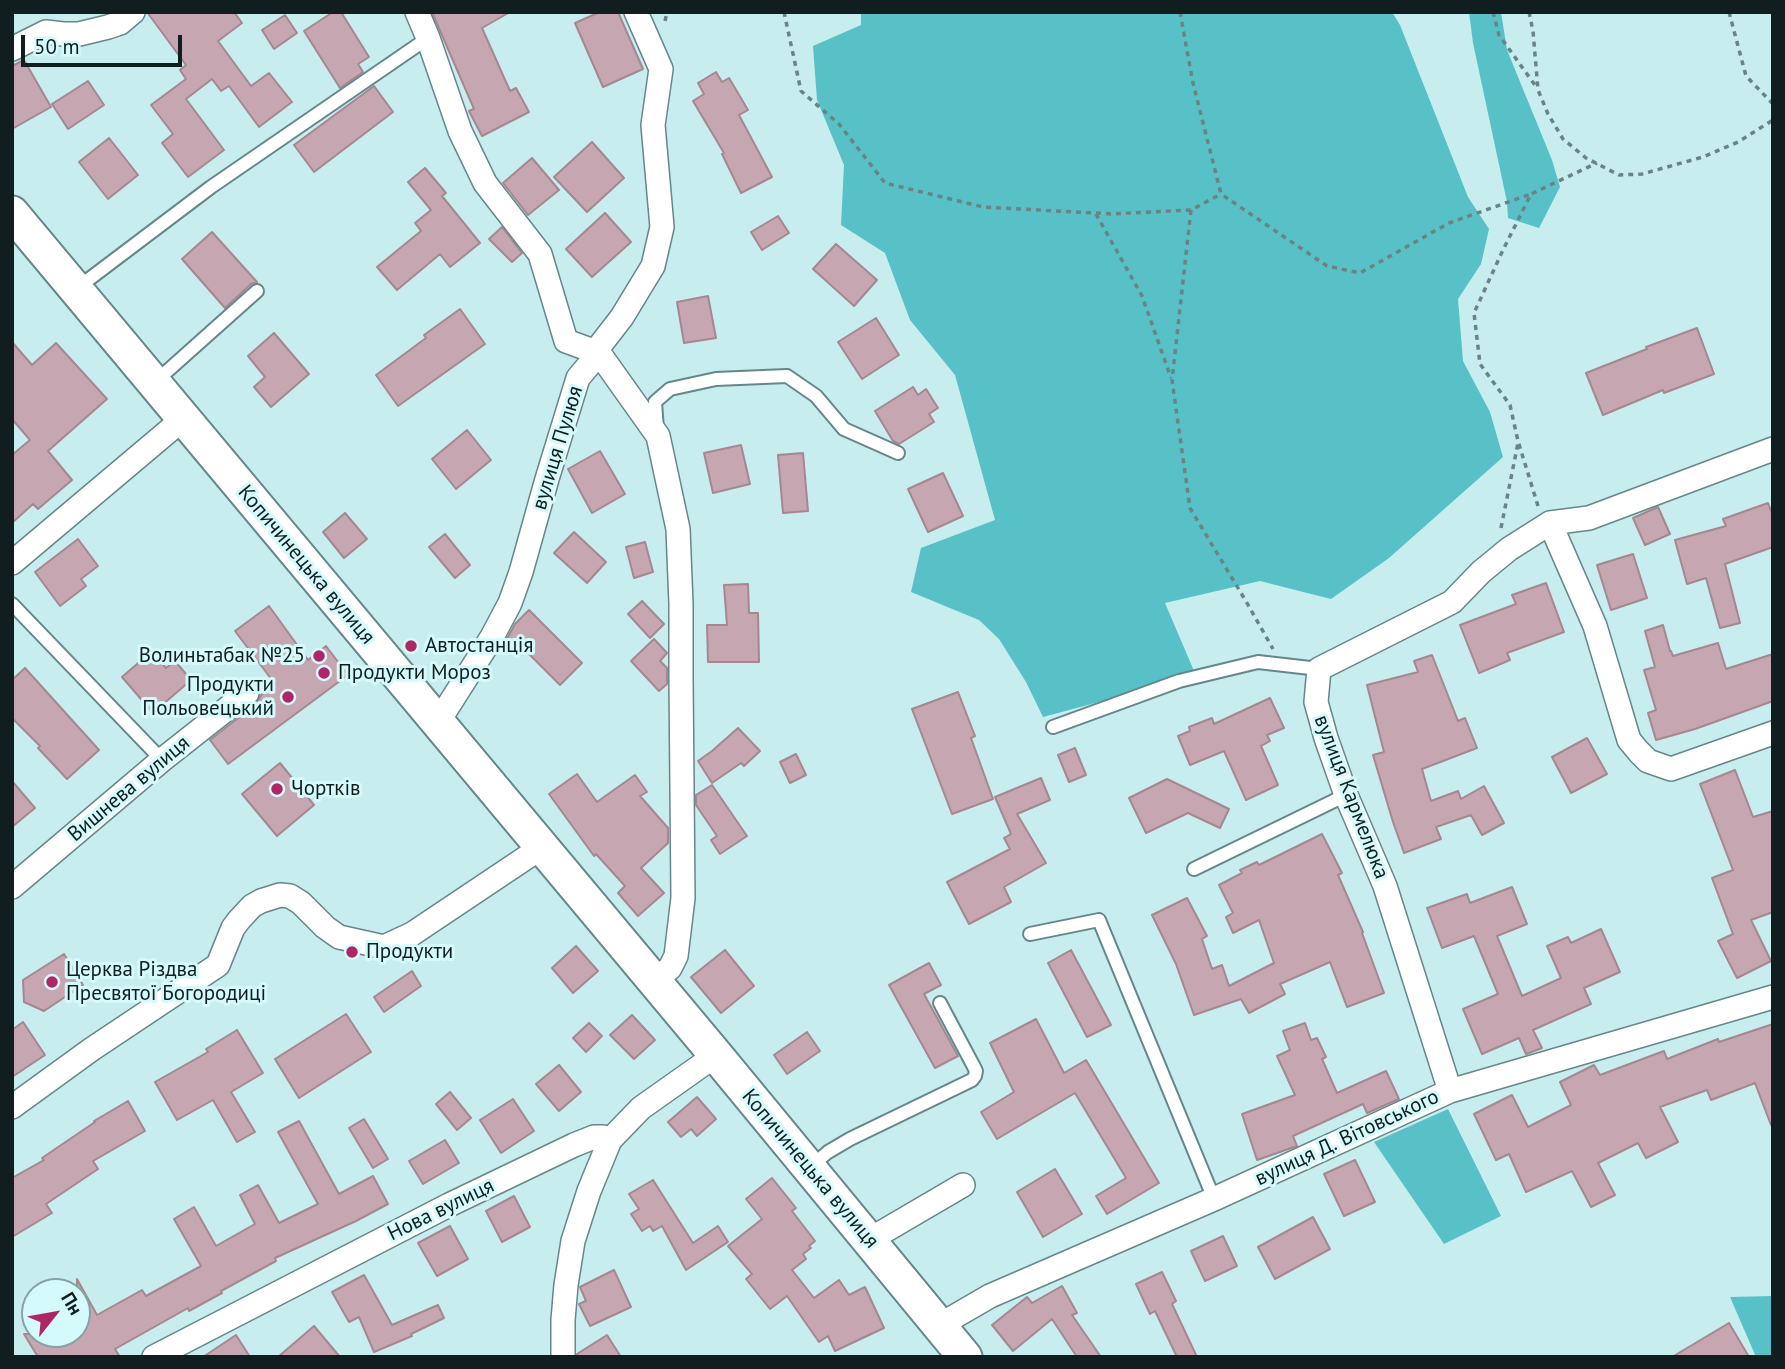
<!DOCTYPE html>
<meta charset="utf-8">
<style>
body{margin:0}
#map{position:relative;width:1785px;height:1369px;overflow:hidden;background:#c8edef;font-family:"PT Sans",sans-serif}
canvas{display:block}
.frame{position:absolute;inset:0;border:14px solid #101e1f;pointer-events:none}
.north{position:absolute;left:21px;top:1278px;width:70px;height:70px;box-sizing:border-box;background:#d5fafc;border:2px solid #86a2a4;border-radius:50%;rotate:59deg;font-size:19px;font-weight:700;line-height:28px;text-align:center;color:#101e1f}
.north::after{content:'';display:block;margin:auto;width:24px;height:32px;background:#af2666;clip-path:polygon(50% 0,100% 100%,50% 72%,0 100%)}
.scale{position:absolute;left:21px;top:35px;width:161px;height:32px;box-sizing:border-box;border:4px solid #101e1f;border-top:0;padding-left:9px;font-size:21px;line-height:24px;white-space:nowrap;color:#101e1f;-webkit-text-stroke:5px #d5fafc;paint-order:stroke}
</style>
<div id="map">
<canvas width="1785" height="1369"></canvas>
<div class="frame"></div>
<div class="north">Пн</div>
<div class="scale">50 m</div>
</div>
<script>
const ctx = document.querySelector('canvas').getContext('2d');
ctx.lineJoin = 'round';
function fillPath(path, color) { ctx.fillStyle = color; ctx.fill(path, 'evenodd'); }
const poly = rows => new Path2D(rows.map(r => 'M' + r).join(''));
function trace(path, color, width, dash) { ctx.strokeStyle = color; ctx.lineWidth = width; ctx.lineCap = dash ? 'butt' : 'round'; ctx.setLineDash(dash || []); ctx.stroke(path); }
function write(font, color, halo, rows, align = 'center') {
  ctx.font = font + ' "PT Sans",sans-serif'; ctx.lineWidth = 6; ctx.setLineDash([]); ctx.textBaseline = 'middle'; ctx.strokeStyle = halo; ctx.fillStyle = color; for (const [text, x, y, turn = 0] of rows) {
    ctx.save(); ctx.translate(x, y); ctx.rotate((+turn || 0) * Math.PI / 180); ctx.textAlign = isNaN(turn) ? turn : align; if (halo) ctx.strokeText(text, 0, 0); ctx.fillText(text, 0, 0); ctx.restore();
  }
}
const forest = poly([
 [861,12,1392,12,1400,25,1468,197,1489,229,1481,264,1458,299,1463,361,1490,412,1503,457,1389,558,1331,599,1260,581,1165,603,1194,671,1099,702,1043,717,1026,682,999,639,979,620,911,592,921,548,995,520,955,375,910,320,885,253,841,225,844,165,817,100,813,46,861,25],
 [1469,12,1501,12,1507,50,1552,160,1560,187,1539,228,1508,218,1507,202,1473,43],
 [1448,1109,1501,1216,1444,1244,1374,1142],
 [1773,1296,1773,1357,1756,1357,1730,1297]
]);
const building = poly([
 [147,12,234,12,242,23,218,41,251,86,269,73,292,102,259,127,229,86,221,91,212,79,186,99,224,150,188,177,162,143,173,134,151,105,186,79,180,70,186,65,147,12],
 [333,12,341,12,369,57,358,64,363,72,340,88,304,31,333,12],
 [432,12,510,12,482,28,510,91,516,88,529,112,482,136,469,111,474,109,432,12],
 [600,12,618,12,643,69,603,87,575,23,600,12],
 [285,15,297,33,274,49,262,30,285,15],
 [24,60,51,107,12,129,12,66,24,60],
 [716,72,722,82,729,78,748,110,739,115,772,177,741,193,722,154,724,153,693,101,704,94,698,83,716,72],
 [88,81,104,105,68,129,52,104,88,81],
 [374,86,393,112,314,172,294,145,374,86],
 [109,138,138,175,108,199,79,162,109,138],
 [592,142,624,178,587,212,554,177,592,142],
 [532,158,559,190,528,215,503,183,532,158],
 [425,168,446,193,442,196,480,243,450,267,440,254,397,290,377,267,421,231,415,223,431,210,408,182,425,168],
 [605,213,631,242,592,277,566,249,605,213],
 [778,216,789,233,762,250,751,232,778,216],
 [502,227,522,253,512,262,489,239,502,227],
 [212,232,257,282,251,284,225,308,182,259,212,232],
 [836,244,877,280,854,306,813,269,836,244],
 [708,296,716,338,684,343,677,302,708,296],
 [460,309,485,344,398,406,376,375,426,338,424,335,460,309],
 [876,318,899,355,862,379,838,342,876,318],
 [1697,328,1714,374,1664,393,1663,390,1603,415,1586,373,1647,349,1646,347,1697,328],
 [274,333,309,374,271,407,254,387,265,377,248,356,274,333],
 [12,342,32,365,56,343,107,399,48,451,72,480,38,509,33,504,12,523,12,455,30,440,12,419,12,342],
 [913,387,918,395,926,389,938,408,929,414,934,422,899,444,893,441,875,411,913,387],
 [467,430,491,460,456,489,432,459,467,430],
 [741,445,750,484,713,493,704,453,741,445],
 [600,451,625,494,592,513,568,469,600,451],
 [803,453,808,511,783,513,778,455,803,453],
 [943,473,963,516,928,532,908,489,943,473],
 [1768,503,1773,516,1773,547,1725,564,1740,623,1720,628,1706,578,1687,584,1675,540,1726,526,1723,519,1768,503],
 [1658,507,1670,534,1645,545,1633,518,1658,507],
 [345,513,367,539,344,558,323,532,345,513],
 [574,532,606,562,587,583,554,553,574,532],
 [445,534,470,565,455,578,429,547,445,534],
 [78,539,98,566,81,579,86,586,60,606,35,572,78,539],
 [645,542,653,572,634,578,626,547,645,542],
 [1633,554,1647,598,1611,610,1597,565,1633,554],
 [1546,583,1564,632,1507,653,1510,660,1479,673,1460,625,1516,604,1512,595,1546,583],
 [748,584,749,613,758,613,759,662,708,662,707,625,727,625,724,585,748,584],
 [642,601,664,624,650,638,628,614,642,601],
 [269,606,308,660,326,646,348,675,228,764,210,740,256,704,261,695,275,684,235,631,269,606],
 [529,610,582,663,560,685,520,645,511,654,503,646,515,624,529,610],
 [1663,625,1670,651,1671,651,1673,656,1718,643,1726,669,1773,654,1773,701,1695,729,1656,740,1648,713,1656,710,1644,670,1655,667,1645,631,1663,625],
 [654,639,667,653,660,661,667,668,667,684,659,691,631,661,654,639],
 [152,651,166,668,175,661,191,680,153,713,122,677,152,651],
 [1432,655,1458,721,1465,718,1477,748,1422,769,1431,801,1458,791,1461,799,1484,786,1504,823,1482,835,1471,815,1436,827,1441,839,1404,853,1393,822,1373,755,1384,752,1367,685,1418,672,1414,661,1432,655],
 [25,668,99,750,67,779,38,748,40,746,12,718,12,680,25,668],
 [958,692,975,736,971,738,993,799,952,814,912,709,958,692],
 [1270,698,1284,728,1267,735,1270,741,1261,746,1278,785,1246,800,1224,751,1190,765,1178,736,1190,731,1189,727,1212,718,1214,724,1270,698],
 [738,728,760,751,744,766,741,763,712,783,698,761,712,751,738,728],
 [1587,738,1607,774,1571,793,1552,757,1587,738],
 [1075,748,1086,775,1069,782,1058,755,1075,748],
 [796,754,806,775,790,783,780,762,796,754],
 [280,763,314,805,277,836,242,794,280,763],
 [1735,770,1753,817,1773,811,1773,912,1751,920,1771,961,1737,978,1718,941,1733,934,1712,878,1733,870,1700,784,1735,770],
 [577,774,597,802,635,775,647,792,640,796,668,828,668,843,641,868,664,893,638,916,618,893,625,886,596,854,594,856,549,794,577,774],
 [1041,778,1050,800,1017,814,1046,863,1004,887,1011,902,969,924,947,882,1010,849,1004,838,1011,834,995,797,1041,778],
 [1167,779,1229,809,1220,828,1188,813,1146,833,1129,798,1167,779],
 [12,781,35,808,12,827,12,781],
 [712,785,747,836,720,854,711,840,717,836,696,805,696,795,712,785],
 [1322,834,1342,873,1338,875,1363,932,1362,933,1384,993,1347,1007,1330,962,1280,984,1285,994,1249,1013,1241,999,1194,1015,1176,964,1152,915,1187,898,1207,936,1202,939,1212,969,1222,965,1229,986,1274,963,1259,920,1233,933,1226,917,1233,913,1219,885,1242,873,1240,870,1257,862,1259,865,1322,834],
 [1512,887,1527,924,1497,936,1522,996,1561,978,1547,946,1568,937,1571,943,1601,929,1620,972,1584,988,1591,1004,1533,1030,1542,1048,1526,1054,1519,1038,1482,1054,1463,1009,1498,994,1474,936,1442,948,1427,908,1467,894,1470,903,1512,887],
 [576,946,598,971,573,993,552,968,576,946],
 [725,950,754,986,721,1013,691,977,725,950],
 [1071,950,1111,1025,1087,1037,1048,963,1071,950],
 [64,954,83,985,44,1011,24,1002,23,980,64,954],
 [929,963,941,985,924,994,958,1056,935,1068,889,985,929,963],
 [412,971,421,986,384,1012,374,997,412,971],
 [346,1014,371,1052,299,1098,275,1059,346,1014],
 [632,1015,655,1040,634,1059,610,1035,632,1015],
 [1036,1019,1064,1073,1086,1060,1159,1183,1107,1214,1096,1196,1126,1178,1075,1093,997,1139,981,1112,1014,1092,990,1043,1036,1019],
 [23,1022,45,1055,12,1077,12,1030,23,1022],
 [589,1023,602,1036,586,1052,573,1038,589,1023],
 [1305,1023,1311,1040,1317,1038,1326,1057,1322,1059,1337,1093,1386,1071,1399,1099,1367,1113,1363,1104,1293,1136,1297,1146,1257,1160,1242,1114,1295,1095,1277,1056,1290,1050,1283,1031,1305,1023],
 [1773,1024,1773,1125,1771,1125,1755,1083,1711,1100,1707,1090,1660,1107,1678,1142,1646,1158,1638,1143,1598,1163,1615,1195,1591,1207,1572,1171,1526,1192,1509,1154,1496,1160,1474,1114,1512,1095,1528,1127,1571,1105,1560,1082,1594,1065,1600,1075,1664,1051,1667,1059,1718,1039,1719,1042,1773,1024],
 [237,1030,263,1073,231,1092,255,1132,237,1142,213,1100,177,1120,155,1082,208,1052,206,1049,237,1030],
 [807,1032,820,1051,787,1074,774,1055,807,1032],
 [559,1065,581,1092,559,1111,536,1084,559,1065],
 [450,1092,471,1118,457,1130,436,1104,450,1092],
 [697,1097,716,1119,697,1136,691,1129,681,1137,668,1122,697,1097],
 [513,1099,534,1131,501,1153,480,1120,513,1099],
 [128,1101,145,1131,93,1161,98,1169,46,1204,52,1213,12,1237,12,1178,44,1160,42,1158,95,1122,94,1121,128,1101],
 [364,1119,388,1159,373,1168,349,1128,364,1119],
 [299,1121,339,1194,373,1176,388,1204,356,1221,275,1258,276,1261,221,1291,222,1293,189,1311,188,1308,115,1349,120,1357,38,1357,24,1334,77,1334,77,1279,97,1315,142,1290,146,1296,201,1266,174,1219,194,1207,216,1246,255,1224,240,1195,258,1185,279,1223,318,1204,278,1132,299,1121],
 [445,1140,459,1163,423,1184,409,1161,445,1140],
 [1355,1160,1375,1202,1344,1216,1324,1174,1355,1160],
 [1055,1169,1082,1214,1043,1237,1017,1192,1055,1169],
 [772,1178,796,1208,792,1211,815,1241,809,1246,811,1248,803,1254,806,1259,792,1270,814,1298,839,1280,849,1295,865,1287,884,1328,835,1351,828,1336,819,1342,787,1296,770,1309,746,1279,752,1274,728,1246,762,1219,746,1199,772,1178],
 [653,1180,693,1243,718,1226,728,1242,686,1270,662,1226,653,1231,650,1226,642,1231,631,1214,639,1209,629,1194,653,1180],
 [514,1196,530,1227,502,1242,486,1211,514,1196],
 [1313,1217,1330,1249,1275,1279,1258,1247,1313,1217],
 [450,1226,468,1259,437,1276,418,1243,450,1226],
 [1223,1236,1237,1266,1205,1281,1191,1251,1223,1236],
 [614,1270,631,1307,590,1326,579,1304,586,1301,580,1287,614,1270],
 [1162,1272,1176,1301,1172,1304,1197,1357,1177,1357,1155,1311,1150,1314,1136,1284,1162,1272],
 [364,1275,392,1325,438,1305,444,1318,411,1334,412,1336,374,1352,359,1317,349,1322,332,1292,364,1275],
 [1062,1286,1077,1313,1072,1315,1101,1357,1077,1357,1052,1319,1013,1351,992,1325,1027,1297,1032,1303,1062,1286],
 [1729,1323,1749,1357,1672,1357,1729,1323],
 [314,1326,340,1357,278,1357,314,1326],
 [236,1335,250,1357,203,1357,236,1335],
 [607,1335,621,1357,577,1357,577,1354,607,1335]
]);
const path = poly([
 [784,12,801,91,839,124,885,183,983,207,1113,214,1191,210,1221,194],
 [1180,12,1193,83,1221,194,1327,266,1360,273,1449,223,1531,194],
 [1493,12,1499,35,1537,88],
 [1529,12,1533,31,1538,90,1548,114,1563,139,1586,158,1619,175,1642,174,1703,157,1738,142,1773,120],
 [1729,12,1746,76,1773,104],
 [665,21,667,12],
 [1191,210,1172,380,1190,508,1247,603,1273,649],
 [1096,214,1142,296,1171,378],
 [1538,506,1518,441,1510,405,1480,364,1474,313,1503,250,1531,194,1597,163],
 [1501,528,1518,443]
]);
const lane = poly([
 [76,289,211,187,428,38],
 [155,382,257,291],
 [657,429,655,402,670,389,716,379,787,376,816,396,844,429,898,453],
 [12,604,162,760],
 [1053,727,1179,681,1258,662,1319,669],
 [1194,869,1346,795],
 [1030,934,1099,920,1214,1199],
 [809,1168,828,1152,850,1139,972,1080,975,1076,976,1071,973,1065,940,1003]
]);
const street = poly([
 [417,12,428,38,460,131,485,183,540,254,566,341,599,353,658,436,678,529,681,604,681,678,683,898,676,956,670,968,654,981],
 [12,49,46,32,63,34,79,34,108,27,120,23,133,12],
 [1550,523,1595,626,1629,740,1639,752,1648,761,1671,769,1773,733],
 [12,563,184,418],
 [438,722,492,637,510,603,521,572,547,479,578,378,599,353,598,348,622,317,653,266,662,227,653,125,661,69,636,12],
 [12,887,162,760,247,693],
 [1450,1091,1385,886,1346,795,1326,738,1316,702,1319,669,1452,602,1481,572,1509,549,1550,523,1589,518,1773,449],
 [12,1107,92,1049,218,965,233,928,239,920,252,906,261,901,280,895,290,896,301,903,325,927,339,937,384,947,412,934,542,847],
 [869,1240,963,1185],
 [940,1325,990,1296,1214,1199,1450,1091,1773,997],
 [154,1357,449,1205,574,1145,594,1137,603,1137,610,1140,641,1108,716,1055],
 [563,1357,563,1320,566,1285,573,1241,589,1191,610,1140]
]);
const secondary = poly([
 [12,213,716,1055,965,1357]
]);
const markers = [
 [411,646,7,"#af2666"],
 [319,656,7,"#af2666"],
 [324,673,7,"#af2666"],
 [288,697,7,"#af2666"],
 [277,789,7,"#af2666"],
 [352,952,7,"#af2666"],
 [52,982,7,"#af2666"]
];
const streetNames = [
 ["вулиця Пулюя",558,448,-73],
 ["Копичинецька вулиця",306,565,50],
 ["Вишнева вулиця",129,789,-40],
 ["вулиця Кармелюка",1351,797,69],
 ["вулиця Д. Вітовського",1347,1138,-25],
 ["Копичинецька вулиця",810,1169,50],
 ["Нова вулиця",441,1210,-26]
];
const poiNames = [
 ["Автостанція",425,646],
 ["Волиньтабак №25",305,656,"right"],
 ["Продукти Мороз",338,673],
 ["Продукти",274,685,"right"],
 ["Польовецький",274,709,"right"],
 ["Чортків",291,789],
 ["Продукти",366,952],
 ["Церква Різдва",66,970],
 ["Пресвятої Богородиці",66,994]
];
fillPath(forest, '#57c1c7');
fillPath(building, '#c6a7b1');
trace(building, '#a58790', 2);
trace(lane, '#658789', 16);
trace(street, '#658789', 26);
trace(secondary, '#658789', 37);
trace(path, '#6a8384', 3.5, [5, 5]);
trace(lane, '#fff', 12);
trace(street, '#fff', 23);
trace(secondary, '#fff', 33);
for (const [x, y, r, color] of markers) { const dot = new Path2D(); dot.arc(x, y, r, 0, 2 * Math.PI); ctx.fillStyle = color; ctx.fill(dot); trace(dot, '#d5fafc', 2.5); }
write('21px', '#101e1f', '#d5fafc', streetNames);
write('21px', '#101e1f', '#d5fafc', poiNames, 'left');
</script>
